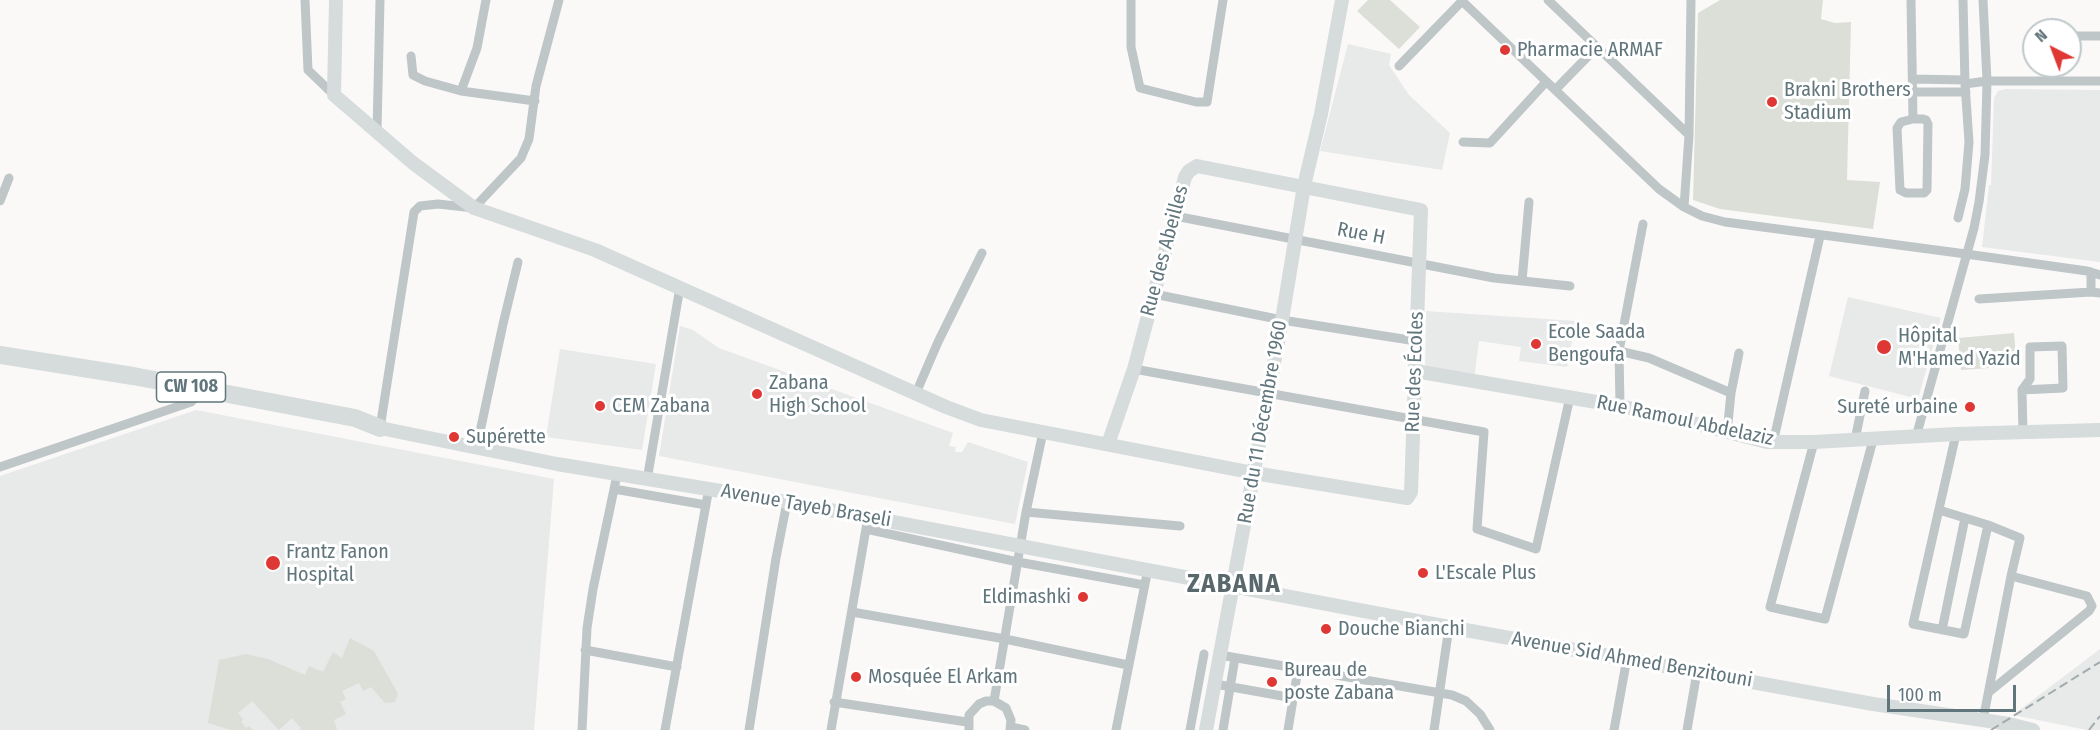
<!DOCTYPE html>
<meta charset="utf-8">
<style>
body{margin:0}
#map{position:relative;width:2100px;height:730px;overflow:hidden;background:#faf9f8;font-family:"Fira Sans Condensed",sans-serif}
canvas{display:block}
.north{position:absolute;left:2022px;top:18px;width:60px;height:60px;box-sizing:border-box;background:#fff;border:2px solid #c0c8cb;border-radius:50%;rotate:318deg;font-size:16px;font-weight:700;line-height:24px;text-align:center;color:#61767c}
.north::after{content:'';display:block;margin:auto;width:21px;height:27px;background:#df3733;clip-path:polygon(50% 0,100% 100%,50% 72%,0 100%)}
.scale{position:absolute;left:1887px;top:685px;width:129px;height:27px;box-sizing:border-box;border:3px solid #61767c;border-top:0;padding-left:8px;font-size:18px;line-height:21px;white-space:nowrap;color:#61767c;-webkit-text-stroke:4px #fff;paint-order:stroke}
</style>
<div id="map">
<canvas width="2100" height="730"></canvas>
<div class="north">N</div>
<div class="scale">100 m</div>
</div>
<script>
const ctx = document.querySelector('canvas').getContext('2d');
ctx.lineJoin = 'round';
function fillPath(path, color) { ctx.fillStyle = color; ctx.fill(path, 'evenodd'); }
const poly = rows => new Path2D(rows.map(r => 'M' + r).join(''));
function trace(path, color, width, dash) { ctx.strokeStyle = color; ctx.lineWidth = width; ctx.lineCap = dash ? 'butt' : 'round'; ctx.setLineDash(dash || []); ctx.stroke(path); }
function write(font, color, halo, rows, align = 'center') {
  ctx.font = font + ' "Fira Sans Condensed",sans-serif'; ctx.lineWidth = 6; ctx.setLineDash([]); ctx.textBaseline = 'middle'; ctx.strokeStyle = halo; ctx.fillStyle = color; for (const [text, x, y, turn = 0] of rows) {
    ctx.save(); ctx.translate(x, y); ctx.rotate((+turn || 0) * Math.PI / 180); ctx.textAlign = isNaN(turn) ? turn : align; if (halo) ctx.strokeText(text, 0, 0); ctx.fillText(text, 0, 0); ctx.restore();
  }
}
const built = poly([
 [1348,44,1391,54,1389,65,1409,95,1450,133,1442,170,1320,151],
 [2006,89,2100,90,2100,262,1982,247,1989,185,1991,185,1994,98,1998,91],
 [1848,297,1941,318,1918,399,1829,376],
 [1426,311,1576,321,1567,367,1519,361,1521,347,1479,341,1474,379,1425,371],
 [680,326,693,330,719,348,953,433,949,446,956,447,955,452,962,452,968,442,1028,462,1015,524,659,456],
 [560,349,656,364,642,450,546,437],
 [196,410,554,479,534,730,0,730,0,476],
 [2100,649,2100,730,2087,730,2013,715]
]);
const green = poly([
 [1368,0,1390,0,1420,27,1399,49,1357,11],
 [1720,0,1823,0,1821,19,1835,23,1851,22,1847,180,1880,182,1873,229,1720,209,1693,200,1698,13],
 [2014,333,2017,366,1961,370,1958,338],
 [350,638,374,651,398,694,395,702,385,703,371,687,363,691,359,683,342,691,346,699,340,702,346,714,334,720,337,730,300,730,301,728,292,718,279,730,252,701,238,713,243,719,241,722,246,728,249,726,253,730,231,730,208,723,219,660,246,654,268,659,305,675,309,666,323,672,333,652,342,658]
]);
const street = poly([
 [305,0,308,70,334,95],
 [1131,0,1131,47,1140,88,1196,102,1207,102,1223,0],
 [1461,0,1659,189,1684,207,1702,216,1725,222,1966,254,2087,271,2100,275],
 [1548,0,1689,135,1691,0],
 [1911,0,1913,119],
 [2070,36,2100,36],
 [411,56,413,75,425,81,461,91,535,101],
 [1399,66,1463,0],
 [1913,79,1965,80],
 [1965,84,1987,81,2100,81],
 [1555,90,1597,47],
 [461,91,477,48,486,0],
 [1913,92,1966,92],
 [1913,119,1923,119,1926,120,1928,124,1927,190,1924,193,1906,193,1900,190,1897,128,1901,122,1913,119],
 [377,131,380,0],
 [1463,142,1490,143,1546,82],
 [0,201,9,178],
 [1684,207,1689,135],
 [1175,216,1494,278,1570,286],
 [1958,218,1965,189,1969,142,1965,84,1963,0],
 [2091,272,2091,292,2100,293],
 [1522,281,1529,202],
 [1154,294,1282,320,1416,341],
 [1979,299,2091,292],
 [1619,351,1649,358,1731,393],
 [1134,369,1484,432,1477,529,1536,549,1570,397],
 [2022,390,2063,388,2062,346,2030,347,2030,379,2022,390,2023,433],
 [916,393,938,342,982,253],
 [1620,406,1619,351,1643,224],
 [380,428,414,212,420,206,438,204,474,208,521,158,529,139,536,86,559,0],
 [1727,433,1731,393,1739,353],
 [1956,434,1913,624,1964,634,1988,525],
 [1916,437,1974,228,1979,202,1985,155,1987,81,1983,0],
 [1855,440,1865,391],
 [1814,442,1770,607,1825,619,1873,440],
 [1773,443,1820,236],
 [477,446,503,324,518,262],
 [0,467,191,402,197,396,200,389],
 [647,480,680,287],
 [614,489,706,505],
 [1939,510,1988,525,2020,538,2011,576,1983,720],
 [1026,512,1180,526],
 [866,529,1018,562,1144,585],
 [852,612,1005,639,1128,665],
 [1942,630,1965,518],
 [585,650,677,667],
 [1220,655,1452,695,1466,701,1480,714,1490,730],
 [1215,684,1293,698],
 [1989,692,2089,611,2092,606,2087,596,2011,576],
 [994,701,1026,512,1043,432],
 [834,702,967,722],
 [1011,727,1025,730],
 [582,730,587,628,593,589,617,475],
 [665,730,709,488],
 [749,730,776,558,787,502],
 [831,730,867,523],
 [969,730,969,715,979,704,986,701,994,701,1006,708,1011,720,1010,730],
 [1116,730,1148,569],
 [1190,730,1204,654],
 [1223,730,1235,658],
 [1288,730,1298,669],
 [1434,730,1449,627],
 [1614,730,1627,658],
 [1687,730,1697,672]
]);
const secondary = poly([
 [336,0,334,95,413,163,474,208,595,250,946,407,981,420,1254,473,1407,498,1411,492,1421,210,1197,166,1189,171,1185,177,1134,369,1108,444],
 [1415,371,1620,406,1689,422,1767,442,1814,442,1956,434,2100,430],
 [380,428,557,464,787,502,1449,627,1873,704,2009,724,2033,730],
 [1206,730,1282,320,1304,186,1321,114,1342,0]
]);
const highway = poly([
 [0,355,133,376,355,418,380,428]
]);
const rail = poly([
 [1991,730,2100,662],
 [2089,730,2100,716]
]);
const markers = [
 [1505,50,6,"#df3733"],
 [1772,102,6,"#df3733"],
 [1536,344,6,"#df3733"],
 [1884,347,8,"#df3733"],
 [757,394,6,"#df3733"],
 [600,406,6,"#df3733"],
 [1970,407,6,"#df3733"],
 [454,437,6,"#df3733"],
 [273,563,8,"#df3733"],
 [1423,573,6,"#df3733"],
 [1083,597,6,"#df3733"],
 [1326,629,6,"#df3733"],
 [856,677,6,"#df3733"],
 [1272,682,6,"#df3733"]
];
const shields = [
 [191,387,69]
];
const shieldNames = [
 ["CW 108",191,387]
];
const poiNames = [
 ["Pharmacie ARMAF",1517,50],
 ["Brakni Brothers",1784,90],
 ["Stadium",1784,113],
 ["Ecole Saada",1548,332],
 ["Bengoufa",1548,355],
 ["Hôpital",1898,336],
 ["M'Hamed Yazid",1898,359],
 ["Zabana",769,383],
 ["High School",769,406],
 ["CEM Zabana",612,406],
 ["Sureté urbaine",1958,407,"right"],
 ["Supérette",466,437],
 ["Frantz Fanon",286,552],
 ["Hospital",286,575],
 ["L'Escale Plus",1435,573],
 ["Eldimashki",1071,597,"right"],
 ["Douche Bianchi",1338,629],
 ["Bureau de",1284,670],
 ["poste Zabana",1284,693],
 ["Mosquée El Arkam",868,677]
];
const streetNames = [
 ["Rue H",1361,234,11],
 ["Rue des Abeilles",1165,251,-75],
 ["Rue des Écoles",1415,372,-88],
 ["Rue Ramoul Abdelaziz",1685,421,12],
 ["Rue du 11 Décembre 1960",1263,422,-80],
 ["Avenue Tayeb Braseli",806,506,10],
 ["Avenue Sid Ahmed Benzitouni",1632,660,10]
];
const districtNames = [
 ["ZABANA",1234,585]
];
fillPath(built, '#e8e9e9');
fillPath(green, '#dbdfd7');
trace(street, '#bfc6c8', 9);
trace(secondary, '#d6dbdc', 14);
trace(highway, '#d6dbdc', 18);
trace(rail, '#a1abae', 2, [9, 4.5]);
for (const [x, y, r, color] of markers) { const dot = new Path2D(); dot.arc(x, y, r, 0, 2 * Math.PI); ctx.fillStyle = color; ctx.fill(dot); trace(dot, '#fff', 2); }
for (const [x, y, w] of shields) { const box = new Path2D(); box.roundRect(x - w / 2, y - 15, w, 30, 4.5); ctx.fillStyle = '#fff'; ctx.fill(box); trace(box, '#61767c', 1.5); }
write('bold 18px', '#61767c', null, shieldNames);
write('20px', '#61767c', '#fff', poiNames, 'left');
write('20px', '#61767c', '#fff', streetNames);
ctx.letterSpacing = '1.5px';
write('bold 26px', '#58686d', '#fff', districtNames);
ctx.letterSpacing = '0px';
</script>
